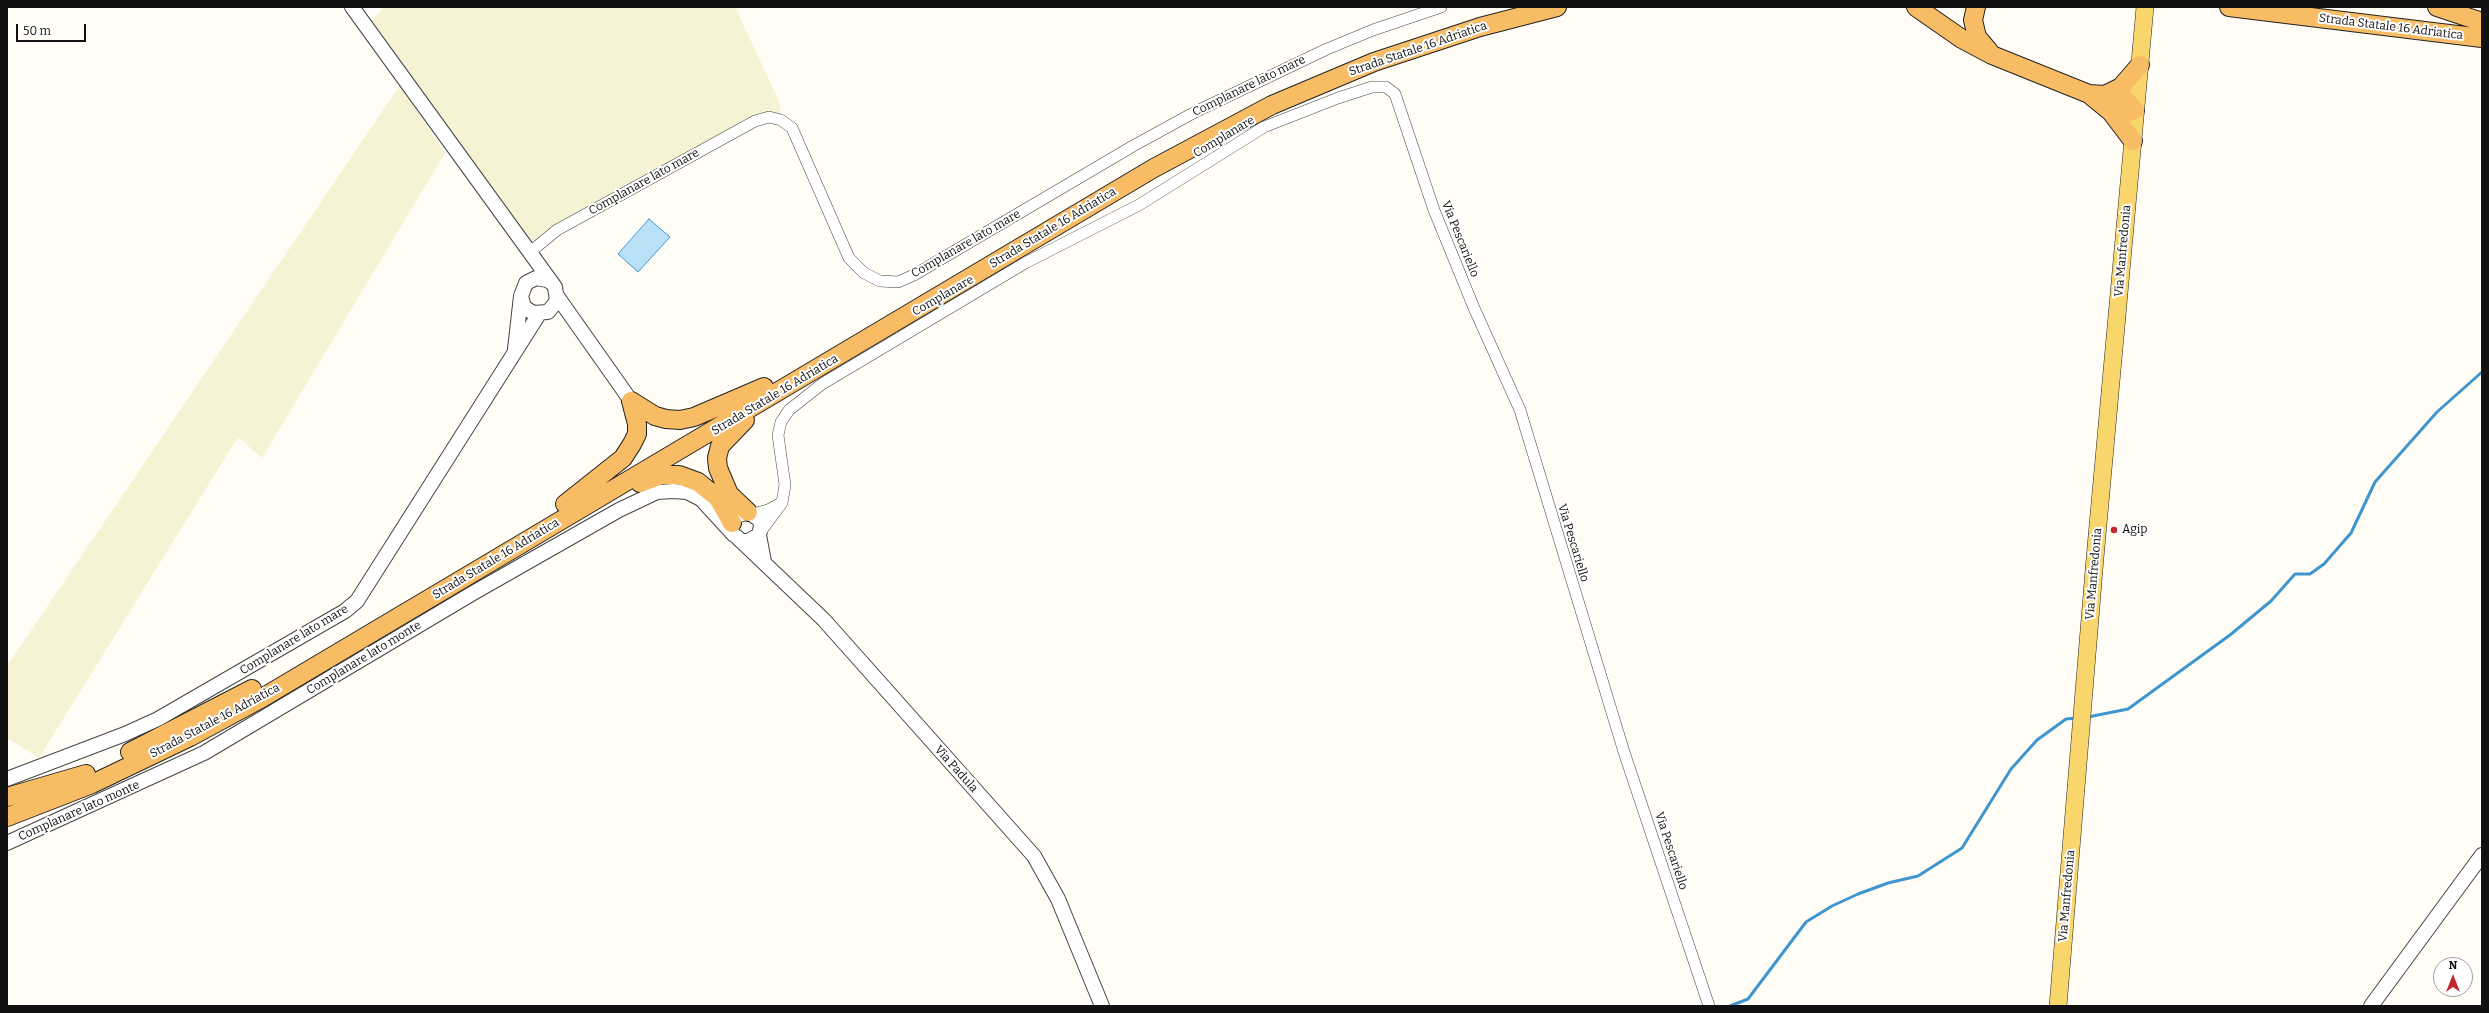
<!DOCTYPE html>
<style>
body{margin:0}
#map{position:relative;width:2489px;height:1013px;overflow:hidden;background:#fffdf5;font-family:Bitter,serif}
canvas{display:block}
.frame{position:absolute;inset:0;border:8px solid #111;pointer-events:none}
.north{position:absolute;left:2433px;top:957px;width:40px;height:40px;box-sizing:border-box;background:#fff;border:1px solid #a0a0a0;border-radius:50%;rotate:0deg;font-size:11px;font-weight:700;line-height:16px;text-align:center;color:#111}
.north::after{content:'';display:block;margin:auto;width:14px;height:18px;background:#c4262e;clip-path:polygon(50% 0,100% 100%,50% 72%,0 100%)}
.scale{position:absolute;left:16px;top:24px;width:70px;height:18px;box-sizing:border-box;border:2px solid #111;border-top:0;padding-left:5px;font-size:12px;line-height:14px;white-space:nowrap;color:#111;-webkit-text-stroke:3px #fff;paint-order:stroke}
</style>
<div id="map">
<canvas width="2489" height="1013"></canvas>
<div class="frame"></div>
<div class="north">N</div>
<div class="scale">50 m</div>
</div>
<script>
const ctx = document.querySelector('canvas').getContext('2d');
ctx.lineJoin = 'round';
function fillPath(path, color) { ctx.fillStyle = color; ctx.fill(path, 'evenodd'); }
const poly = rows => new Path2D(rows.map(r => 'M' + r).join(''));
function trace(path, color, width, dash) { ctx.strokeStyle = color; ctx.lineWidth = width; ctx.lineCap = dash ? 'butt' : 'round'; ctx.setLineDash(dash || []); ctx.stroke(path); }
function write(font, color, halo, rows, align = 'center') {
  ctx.font = font + ' Bitter,serif'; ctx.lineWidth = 4; ctx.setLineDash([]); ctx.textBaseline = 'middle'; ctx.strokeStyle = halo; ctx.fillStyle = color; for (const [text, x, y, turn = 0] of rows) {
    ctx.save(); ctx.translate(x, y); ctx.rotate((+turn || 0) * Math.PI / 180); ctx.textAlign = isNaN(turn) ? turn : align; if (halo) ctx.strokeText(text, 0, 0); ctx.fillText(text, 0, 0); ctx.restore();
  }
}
const farmland = poly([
 [383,7,735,7,779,101,781,120,769,117,557,230,529,253,367,29],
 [400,85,445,153,262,458,239,438,233,445,39,758,7,738,7,666]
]);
const water = poly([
 [649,219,670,237,638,272,618,254,649,219]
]);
const stream = poly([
 [2088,717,2128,709,2230,635,2271,601,2295,574,2310,574,2324,564,2351,533,2375,482,2437,412,2482,372],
 [1730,1006,1748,999,1806,922,1832,906,1858,894,1888,883,1918,876,1962,848,2011,769,2037,740,2066,719,2076,718]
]);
const minor = poly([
 [529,253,557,230,755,121,769,117,781,120,792,128,849,258,864,273,880,281,898,282,914,275,1133,146,1195,112,1327,49,1373,30,1441,7],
 [753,514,768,510,781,503],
 [759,534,782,503,785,485,778,435,781,422,789,410,822,384,1025,263,1139,205,1264,127,1338,98,1372,87,1386,87,1395,94,1434,210,1474,308,1520,410,1624,752,1709,1006]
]);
const tertiary = poly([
 [352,7,555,287,557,301,548,312,533,313,524,307,521,296,526,283,536,278,547,280,552,283],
 [557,296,631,401],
 [515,349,521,296],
 [739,515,748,512,760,520,761,526,759,535,764,562],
 [737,537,741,541,748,541,759,535],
 [741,541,824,620,1034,856,1058,899,1102,1006],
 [7,779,125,734,158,719,345,611,357,601,539,314],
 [7,843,204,753,473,593,619,510,657,492,673,491,687,492,701,499,734,535],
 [2371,1006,2482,855]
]);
const primary = poly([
 [2058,1006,2095,558,2145,7]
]);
const trunk = poly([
 [1916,7,1962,39,1992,55,2089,94,2111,112,2133,141],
 [1976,7,1973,20,1977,37,1989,51],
 [2229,7,2482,38],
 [2437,7,2482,22],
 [2089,94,2105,95,2126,100,2135,110,2123,114,2111,112],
 [2105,95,2121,87,2140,65],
 [631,401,655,416,666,419,680,420,694,417,764,387],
 [745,420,720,446,717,458,718,468,729,494,748,512],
 [640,483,661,475,679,475,698,482,718,498,732,523],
 [565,504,623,458,632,444,637,434,637,424,631,401],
 [130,752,252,689],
 [7,797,86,774],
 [7,817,92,784,190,737,262,698,1154,168,1272,105,1374,62,1480,27,1557,7]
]);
const markers = [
 [2114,530,4,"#c4262e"]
];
const streetNames = [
 ["Strada Statale 16 Adriatica",2391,27,7],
 ["Strada Statale 16 Adriatica",1418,49,-19],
 ["Complanare lato mare",1249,86,-26],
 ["Complanare",1224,137,-31],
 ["Complanare lato mare",644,182,-29],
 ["Strada Statale 16 Adriatica",1053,228,-31],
 ["Via Pescariello",1460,239,68],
 ["Complanare lato mare",966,244,-30],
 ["Via Manfredonia",2123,251,-85],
 ["Complanare",943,296,-30],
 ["Strada Statale 16 Adriatica",775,395,-31],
 ["Via Pescariello",1573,543,73],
 ["Strada Statale 16 Adriatica",496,559,-31],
 ["Via Manfredonia",2094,574,-85],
 ["Complanare lato mare",294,640,-31],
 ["Complanare lato monte",364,658,-31],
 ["Strada Statale 16 Adriatica",215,721,-28],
 ["Via Padula",956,769,48],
 ["Complanare lato monte",79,811,-24],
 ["Via Pescariello",1671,851,72],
 ["Via Manfredonia",2067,896,-85]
];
const poiNames = [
 ["Agip",2122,530]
];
fillPath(farmland, '#f6f3d4');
fillPath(water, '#b9e0f7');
trace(water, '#3f96cf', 1);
trace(stream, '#3f96cf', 3);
trace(minor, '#444', 12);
trace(tertiary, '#444', 16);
trace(primary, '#222', 18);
trace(trunk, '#222', 20);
trace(minor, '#fff', 11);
trace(tertiary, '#fff', 14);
trace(primary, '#f9d66b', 17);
trace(trunk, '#f7bc64', 18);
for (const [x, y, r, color] of markers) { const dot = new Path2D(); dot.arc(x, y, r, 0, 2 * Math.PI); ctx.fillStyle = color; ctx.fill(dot); trace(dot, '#fff', 1.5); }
write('12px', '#111', '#fff', streetNames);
write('12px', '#111', '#fff', poiNames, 'left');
</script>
